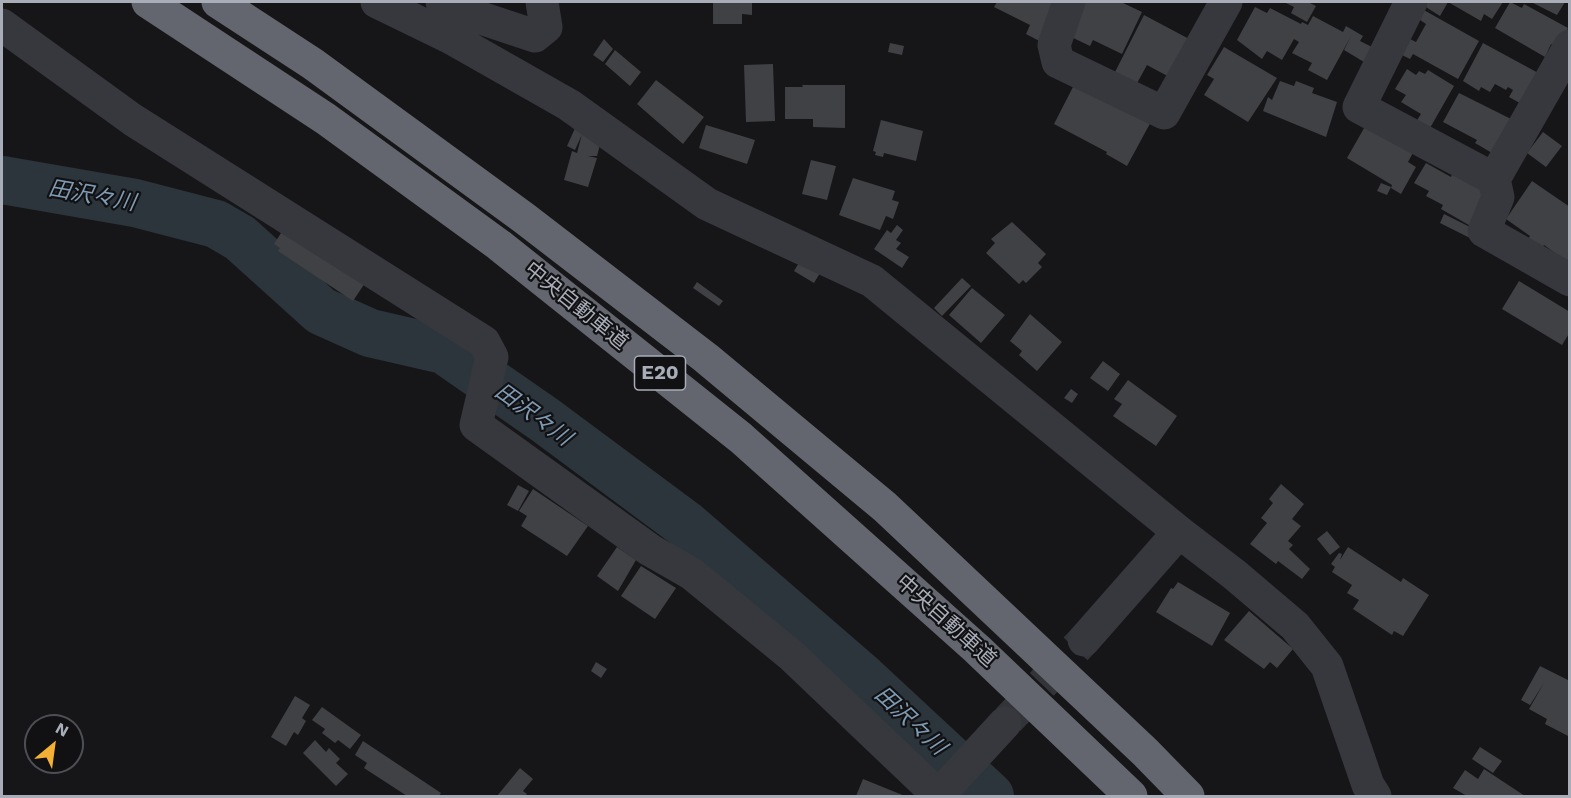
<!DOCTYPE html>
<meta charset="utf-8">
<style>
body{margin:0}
#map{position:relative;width:1571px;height:798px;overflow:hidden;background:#161618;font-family:"Work Sans",sans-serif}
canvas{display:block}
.frame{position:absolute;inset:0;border:3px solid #a8adb8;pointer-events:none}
.north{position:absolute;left:24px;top:714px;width:60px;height:60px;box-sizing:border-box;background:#111113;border:2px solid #4d4f55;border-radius:50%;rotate:29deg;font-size:16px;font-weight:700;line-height:24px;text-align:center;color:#a8adb8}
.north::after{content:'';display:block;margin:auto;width:21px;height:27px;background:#f2b134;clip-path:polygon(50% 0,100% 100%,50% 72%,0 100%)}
</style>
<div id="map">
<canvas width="1571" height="798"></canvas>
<div class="frame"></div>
<div class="north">N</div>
</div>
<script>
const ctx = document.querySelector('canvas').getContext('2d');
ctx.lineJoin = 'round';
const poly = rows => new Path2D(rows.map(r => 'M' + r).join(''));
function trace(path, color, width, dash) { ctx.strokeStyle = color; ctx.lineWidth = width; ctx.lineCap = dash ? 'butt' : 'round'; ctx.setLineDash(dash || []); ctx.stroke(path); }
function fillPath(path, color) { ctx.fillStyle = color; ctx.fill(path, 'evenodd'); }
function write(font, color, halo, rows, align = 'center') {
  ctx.font = font + ' "Work Sans","Noto Sans JP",sans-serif'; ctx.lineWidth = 4.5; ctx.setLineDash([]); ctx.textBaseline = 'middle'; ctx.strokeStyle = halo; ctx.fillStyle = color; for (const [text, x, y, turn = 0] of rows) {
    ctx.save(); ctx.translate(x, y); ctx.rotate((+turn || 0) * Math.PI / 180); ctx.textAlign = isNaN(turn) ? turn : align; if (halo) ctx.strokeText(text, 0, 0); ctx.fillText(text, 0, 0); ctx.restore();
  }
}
const river = poly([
 [2,180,135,203,216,224,240,238,321,311,370,333,444,350,545,420,685,524,864,679,990,796]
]);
const building = poly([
 [713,2,752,2,752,15,742,14,742,24,713,24],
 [997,2,1062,2,1043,43,1026,34,1030,25,994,7],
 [1082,2,1121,2,1142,12,1122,54,1093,40,1090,46,1067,35],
 [1284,2,1308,2,1316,6,1307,22,1291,13,1294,7],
 [1422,2,1503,2,1492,19,1484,14,1481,21,1448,2,1440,16,1421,4],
 [1510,2,1522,8,1524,4,1568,28,1557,48,1551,44,1545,57,1495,28],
 [1531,2,1565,2,1557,15],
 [1255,7,1267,13,1270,8,1301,24,1302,22,1308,25,1313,16,1343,32,1346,26,1363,36,1360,41,1372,47,1364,62,1344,50,1351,36,1327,80,1308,70,1312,63,1292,53,1299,42,1294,39,1282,60,1267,51,1262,59,1237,40],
 [1422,9,1479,41,1458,79,1413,54,1410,59,1396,52,1404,36,1416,42,1426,24,1417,18],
 [1144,15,1193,41,1173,79,1147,65,1136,85,1114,74],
 [604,39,613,49,603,62,593,55],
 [890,43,904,46,902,55,888,52],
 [1483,43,1542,75,1525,106,1509,97,1513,90,1508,87,1506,90,1495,84,1490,92,1481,87,1479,91,1463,81],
 [1224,47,1277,78,1248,122,1204,95,1214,79,1207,75],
 [615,50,641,72,630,86,605,64],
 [773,64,775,121,746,122,744,65],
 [1407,69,1416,75,1419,71,1425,74,1428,70,1454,86,1426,135,1412,128,1421,114,1401,102,1406,95,1395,89],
 [656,80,704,117,683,144,637,104],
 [1280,81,1294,86,1296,81,1314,88,1312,93,1337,102,1326,137,1263,111,1268,97,1272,100],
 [802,85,845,85,845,128,813,127,813,119,785,119,785,87,803,87],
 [1074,85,1153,118,1127,166,1106,154,1107,152,1054,124],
 [1459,93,1517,122,1492,153,1475,143,1477,140,1443,122],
 [881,120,923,131,916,161,884,153,883,157,875,155,876,152,873,151],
 [1367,123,1415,149,1408,162,1416,167,1401,194,1391,188,1392,185,1347,158],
 [706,125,755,140,747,164,699,148],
 [576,126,584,130,575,150,567,146],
 [1543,132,1562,146,1546,167,1527,153],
 [582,134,601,141,597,156,588,156,597,158,588,187,564,180,572,151,577,153],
 [811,160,836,166,827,200,802,194],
 [1426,163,1451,177,1453,172,1493,196,1474,228,1441,209,1443,205,1426,196,1429,191,1414,183],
 [853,178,895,191,892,200,899,202,893,219,886,216,880,230,839,215],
 [1532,181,1570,207,1570,264,1544,245,1540,251,1526,242,1530,236,1506,219],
 [1381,183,1391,187,1387,195,1377,191],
 [1444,214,1476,230,1472,239,1440,223],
 [1012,222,1046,254,1038,263,1042,267,1026,283,1023,280,1019,284,986,253,995,243,991,239],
 [897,225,903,230,896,240,901,243,896,249,909,257,902,268,874,249,887,230,891,233],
 [283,230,365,283,353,301,278,251,280,248,274,244],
 [803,256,823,268,814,283,794,271],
 [962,278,971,286,942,316,934,308],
 [1519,281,1570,312,1570,332,1562,345,1502,309],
 [697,282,723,301,719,306,693,288],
 [972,288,1005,315,981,343,949,315],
 [1030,314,1062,342,1037,371,1019,355,1022,351,1010,341],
 [1103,361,1120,374,1108,391,1090,378],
 [1128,380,1177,416,1156,446,1113,416,1122,404,1114,399],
 [1071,389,1078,394,1072,403,1064,398],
 [1281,484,1304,504,1292,519,1301,526,1288,541,1293,545,1289,549,1310,569,1302,579,1278,561,1276,564,1250,544,1267,523,1261,518,1273,503,1269,499],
 [518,485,529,491,518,511,507,505],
 [533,489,588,526,567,556,521,526,527,516,519,511],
 [1327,531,1340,547,1330,555,1317,539],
 [617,547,636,560,618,591,597,576],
 [1348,547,1401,582,1403,578,1429,595,1403,636,1394,631,1392,635,1353,609,1359,600,1347,593,1352,585,1332,572,1335,567,1331,564,1339,553,1342,554,1340,560],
 [641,566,676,588,655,619,621,596],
 [1178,582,1230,613,1212,646,1156,612,1171,588,1173,589],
 [1249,611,1293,649,1277,668,1270,662,1264,669,1224,640],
 [596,662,607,669,601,678,591,671],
 [1540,666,1570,681,1570,737,1545,724,1547,719,1529,709,1544,683,1530,705,1521,700],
 [295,696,310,705,302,718,306,721,298,735,294,732,286,746,271,737],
 [322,707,361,735,350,749,338,740,335,743,322,733,325,729,312,720],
 [315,740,326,752,329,748,340,759,336,763,348,774,336,786,303,753],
 [363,741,441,793,439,796,407,796,364,768,367,763,355,755],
 [1480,747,1502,761,1493,773,1472,759],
 [520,768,533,779,523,791,527,794,525,796,497,796],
 [1484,769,1525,796,1467,796,1453,788,1465,770,1478,779],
 [863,779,905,796,856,796]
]);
const minorTunnel = poly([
 [1008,720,1084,640]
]);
const minor = poly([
 [377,2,451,38,569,105,707,204,872,281,1179,532,1235,575,1295,626,1327,666,1368,785,1375,796],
 [442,2,472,15,535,36,546,27,542,2],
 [1069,2,1054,45,1058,62,1164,113,1226,2],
 [1411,2,1359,107,1494,179,1570,46],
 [2,25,133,120,484,342,492,357,476,425,650,550,692,574,792,656,939,796],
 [1494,179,1498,197,1484,231,1570,280],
 [1084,640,1179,532],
 [938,796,1005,723]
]);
const highway = poly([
 [148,2,326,119,499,245,741,438,977,649,1131,796],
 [218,2,313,64,524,218,706,358,885,507,1145,752,1188,796]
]);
const shields = [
 [660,373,51]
];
const shieldNames = [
 ["E20",660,373]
];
const streetNames = [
 ["中央自動車道",576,306,39],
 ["中央自動車道",946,621,42]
];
const waterNames = [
 ["田沢々川",92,196,10],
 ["田沢々川",533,415,36],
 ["田沢々川",910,721,43]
];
trace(river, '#2c353c', 48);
fillPath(building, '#404145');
trace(minorTunnel, '#333438', 33, [33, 16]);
trace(minor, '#37383d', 33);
trace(highway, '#63666e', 33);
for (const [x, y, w] of shields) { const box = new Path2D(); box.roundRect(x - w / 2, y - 17, w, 34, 4.5); ctx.fillStyle = '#111113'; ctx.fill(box); trace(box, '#a8adb8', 1.5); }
write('bold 20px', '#a8adb8', null, shieldNames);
write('21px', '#a8adb8', '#111113', streetNames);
write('italic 22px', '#7f9bb3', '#111113', waterNames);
</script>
